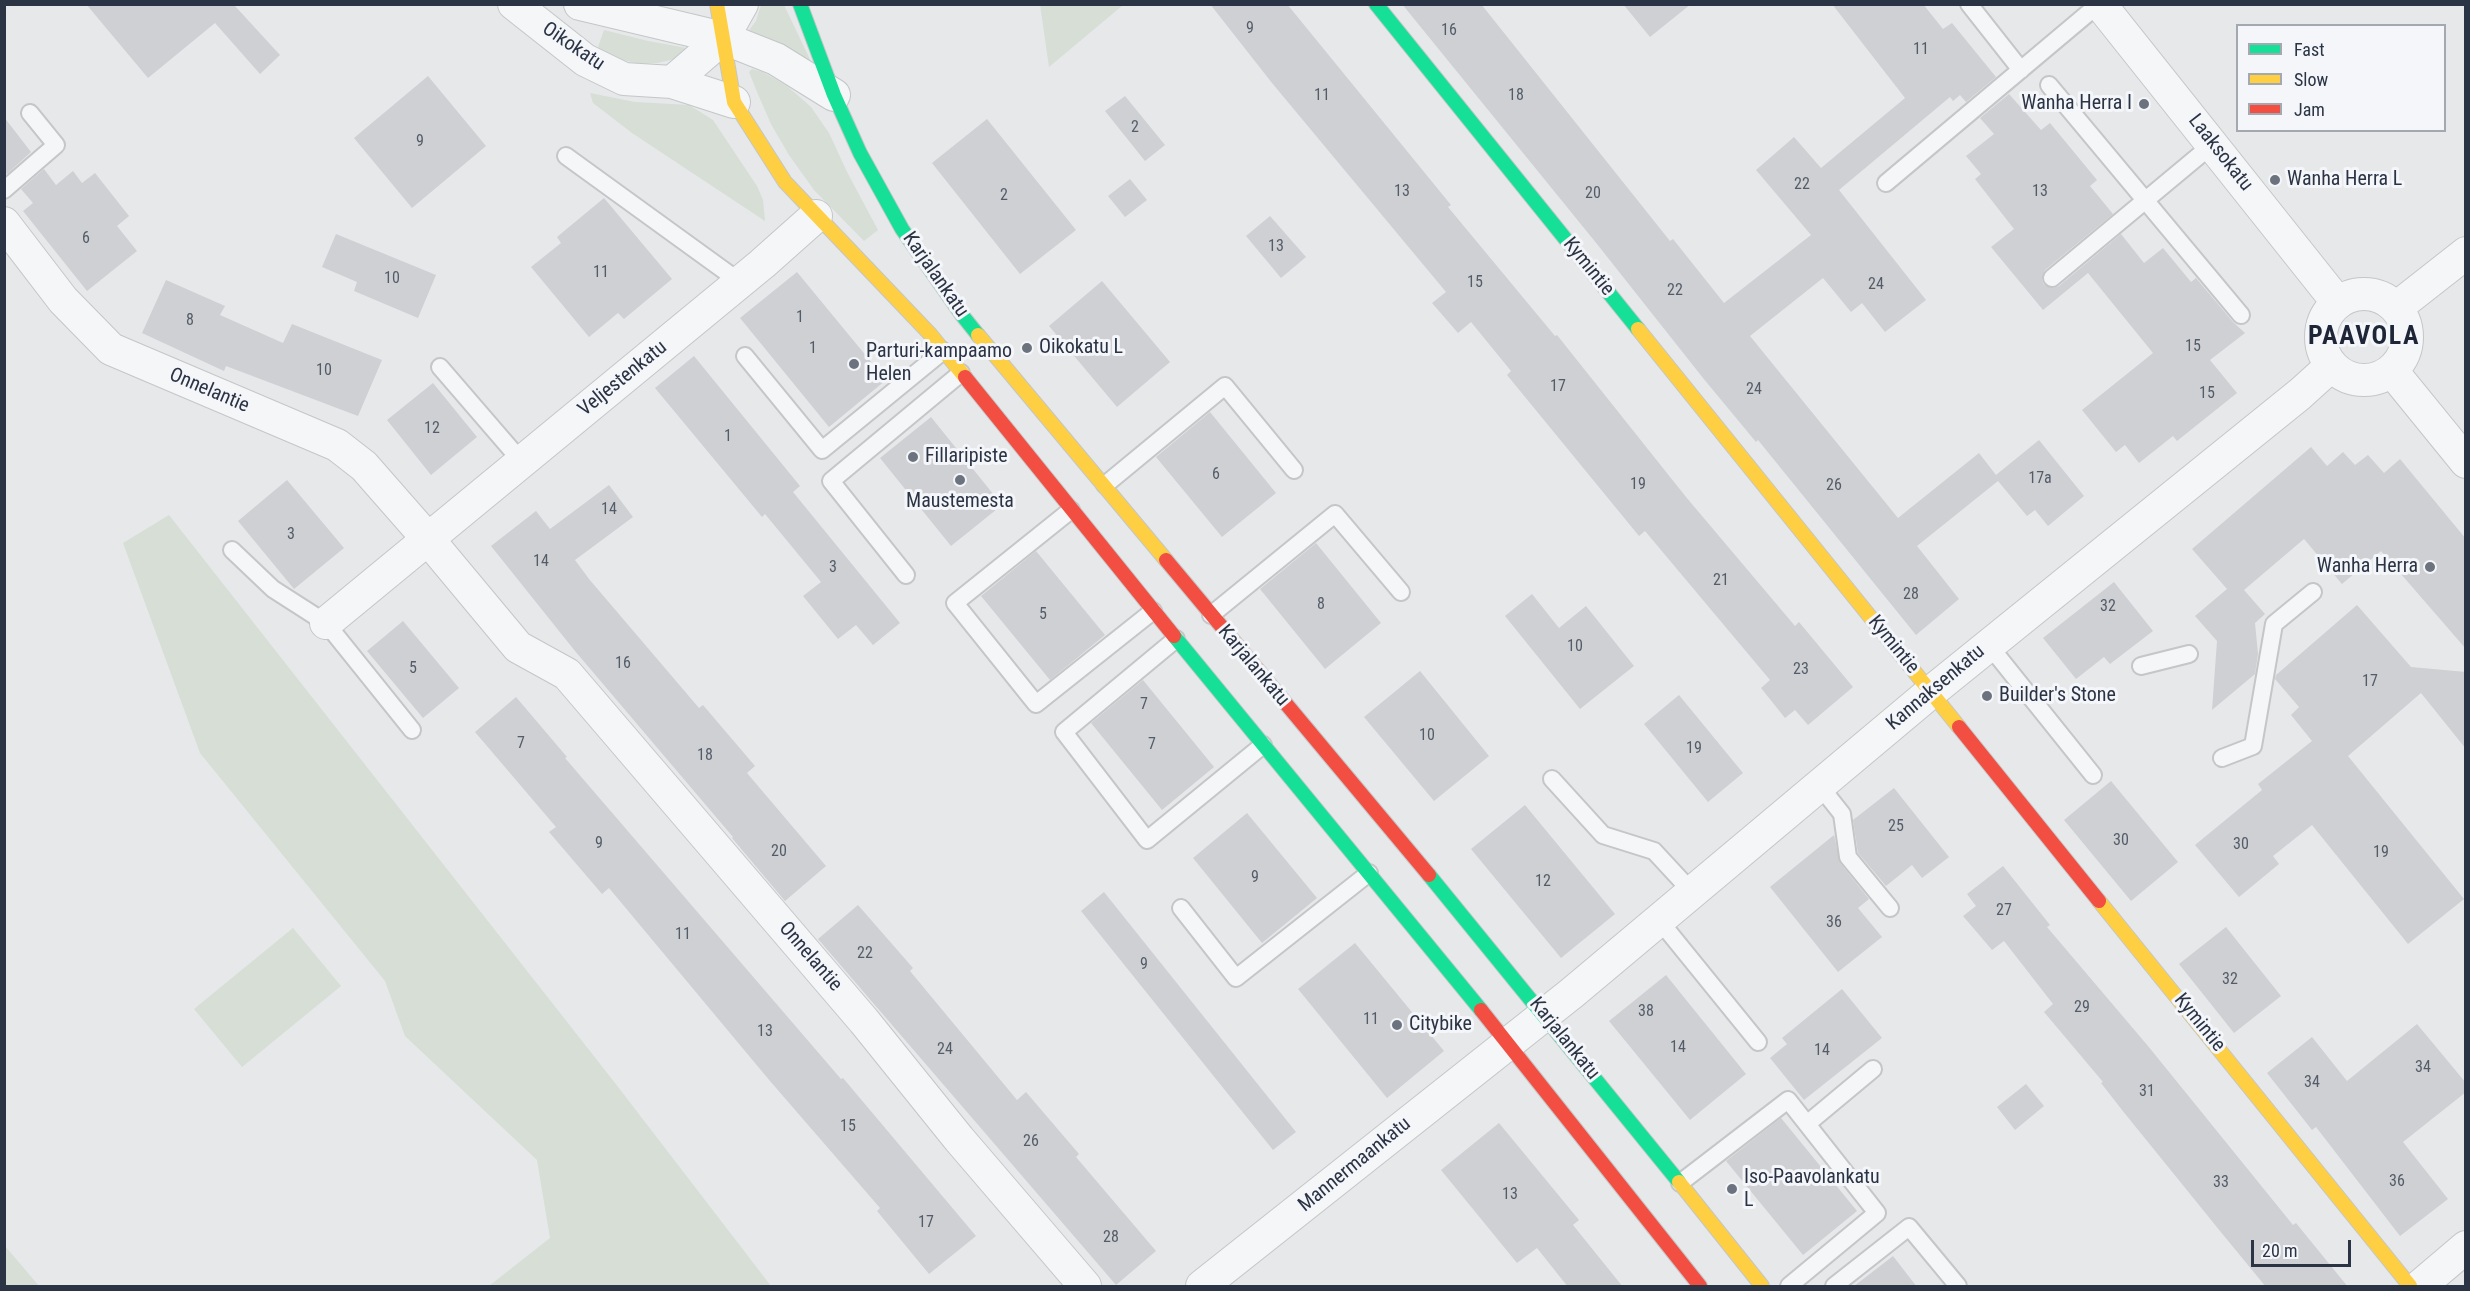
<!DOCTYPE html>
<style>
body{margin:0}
#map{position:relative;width:2470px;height:1291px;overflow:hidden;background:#e6e8ea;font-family:"Roboto Condensed",sans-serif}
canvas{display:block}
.frame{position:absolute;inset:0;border:6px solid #2b3445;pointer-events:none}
.legend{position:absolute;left:2236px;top:24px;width:210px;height:108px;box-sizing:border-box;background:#f4f6f9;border:2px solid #a4a8b1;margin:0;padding:8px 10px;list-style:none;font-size:18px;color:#2b3445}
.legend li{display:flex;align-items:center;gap:12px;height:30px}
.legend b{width:30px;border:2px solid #a4a8b1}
.scale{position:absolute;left:2251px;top:1240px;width:100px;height:27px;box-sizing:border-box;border:3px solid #2b3445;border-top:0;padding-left:8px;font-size:18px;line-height:21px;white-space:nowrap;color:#2b3445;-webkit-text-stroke:4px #f4f6f9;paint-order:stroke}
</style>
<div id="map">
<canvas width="2470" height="1291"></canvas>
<div class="frame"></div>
<ul class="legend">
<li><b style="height:8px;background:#16e098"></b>Fast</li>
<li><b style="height:8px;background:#ffcf43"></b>Slow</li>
<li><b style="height:8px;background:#f24e42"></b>Jam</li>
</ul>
<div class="scale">20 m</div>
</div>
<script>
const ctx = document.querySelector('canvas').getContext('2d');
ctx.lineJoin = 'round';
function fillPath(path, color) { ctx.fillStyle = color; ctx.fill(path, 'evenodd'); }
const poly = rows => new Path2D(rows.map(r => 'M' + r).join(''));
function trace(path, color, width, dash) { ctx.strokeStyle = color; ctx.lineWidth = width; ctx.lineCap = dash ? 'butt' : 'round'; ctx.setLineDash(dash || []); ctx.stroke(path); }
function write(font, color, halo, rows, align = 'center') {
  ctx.font = font + ' "Roboto Condensed",sans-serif'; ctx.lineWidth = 6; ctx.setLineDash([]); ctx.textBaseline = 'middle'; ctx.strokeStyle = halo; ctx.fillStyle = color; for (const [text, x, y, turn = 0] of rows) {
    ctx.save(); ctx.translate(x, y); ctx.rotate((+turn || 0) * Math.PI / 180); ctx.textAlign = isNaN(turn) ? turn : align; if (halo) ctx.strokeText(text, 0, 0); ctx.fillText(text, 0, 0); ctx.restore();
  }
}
const green = poly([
 [1040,4,1123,4,1123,5,1049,67],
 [761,5,784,5,816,72,747,33,756,21],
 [604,30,648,41,692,49,679,58,657,63,641,64,622,60,597,50],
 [752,69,763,72,787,86,811,107,829,133,847,172,878,230,864,241,814,190,789,155,771,124,757,92,749,72],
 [590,93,635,102,689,105,713,120,757,186,763,200,765,221,632,133,593,103],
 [169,515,615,1083,771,1286,489,1286,550,1238,537,1160,405,1036,385,981,200,753,123,543],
 [293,928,341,986,242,1067,194,1009],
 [4,1246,5,1246,39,1286,5,1286]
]);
const building = poly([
 [86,4,237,4,235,6,280,55,260,74,215,23,148,78],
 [1210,4,1287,4,1451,205,1448,207,1555,336,1557,335,1686,497,1795,626,1799,622,1853,687,1808,725,1795,710,1785,718,1761,688,1770,680,1645,531,1639,536,1507,375,1511,371,1471,322,1458,333,1432,303,1446,292,1272,83],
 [1402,4,1481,4,1670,241,1673,239,1724,303,1811,235,1756,170,1794,137,1821,168,1905,98,1832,4,1923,4,1943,29,1952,23,1996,77,1966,102,1960,95,1953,101,1950,97,1839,190,1926,300,1885,332,1862,303,1851,312,1823,278,1750,336,1898,518,1979,453,1996,475,2039,440,2084,496,2048,526,2035,510,2027,516,1998,481,1917,546,1959,599,1916,635,1758,440,1756,442,1703,378,1597,244],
 [1623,4,1691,4,1650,37],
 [428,76,486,146,412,208,354,138],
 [2009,94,2041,130,2050,123,2097,180,2090,186,2113,214,2045,270,2042,279,2044,285,2053,288,2059,286,2121,234,2144,263,2163,248,2191,282,2196,278,2233,322,2245,333,2210,360,2237,393,2177,441,2173,436,2139,463,2125,445,2116,452,2082,410,2153,353,2088,273,2043,310,1991,247,2014,229,1975,179,1981,174,1966,156,1994,134,1980,118],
 [1125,96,1165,145,1145,161,1105,111],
 [4,117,31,152,7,174,4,171],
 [987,119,1076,230,1020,274,932,163],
 [44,169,56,185,73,171,82,183,95,173,129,216,117,226,137,251,87,291,23,211,33,203,21,189],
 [1130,179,1147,200,1125,217,1108,196],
 [604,198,672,279,624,319,618,313,589,337,531,267,561,243,557,237],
 [1270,216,1306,257,1281,278,1246,236],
 [336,234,436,275,418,318,354,291,357,282,322,267],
 [797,272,886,380,829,427,740,318],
 [166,280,225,306,220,315,283,343,292,324,382,360,358,416,226,366,224,371,142,333],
 [1102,281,1170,362,1117,407,1049,326],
 [694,356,800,486,793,492,900,623,873,645,856,625,838,639,803,596,821,582,765,514,762,517,655,388],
 [433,383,477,437,431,475,387,420],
 [1210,412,1276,493,1222,537,1156,457],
 [931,417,1002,505,951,546,880,458],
 [2311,447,2327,466,2343,452,2355,465,2368,455,2384,473,2400,459,2466,539,2466,649,2381,551,2342,584,2304,539,2244,590,2265,614,2255,623,2258,654,2255,674,2212,710,2217,641,2195,616,2227,589,2192,549],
 [287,480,344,548,294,589,238,521],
 [609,485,633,517,575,560,589,579,699,708,703,705,755,766,747,773,826,866,785,901,732,838,733,837,575,651,491,546,536,511,550,529],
 [1316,543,1381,623,1325,669,1260,589],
 [1036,551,1105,635,1050,680,981,596],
 [2114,582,2153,631,2110,664,2104,657,2076,679,2043,638],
 [1532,594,1559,628,1586,606,1634,666,1580,709,1505,616],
 [2357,605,2411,667,2466,672,2466,749,2421,693,2348,756,2464,899,2408,944,2312,825,2273,856,2279,864,2239,897,2195,845,2262,790,2258,784,2312,741,2291,715,2299,707,2275,679,2276,675],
 [403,621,459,688,423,718,367,651],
 [1420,671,1489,756,1434,801,1364,717],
 [1143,680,1214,767,1162,810,1091,723],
 [1679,695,1743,773,1708,802,1644,724],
 [516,697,567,757,565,758,841,1079,843,1078,976,1236,929,1274,877,1211,880,1208,770,1081,609,888,602,894,549,832,556,827,475,732],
 [2111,781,2178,862,2131,901,2064,820],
 [1894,788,1949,857,1922,878,1912,865,1886,886,1858,853,1853,820],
 [1525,805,1615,914,1561,958,1471,849],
 [1247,813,1317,898,1262,943,1193,858],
 [1834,835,1840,863,1869,899,1858,908,1882,937,1838,972,1770,887],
 [2003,866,2050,925,2047,927,2148,1046,2293,1225,2296,1223,2348,1287,2266,1287,2220,1231,2122,1110,2101,1083,2103,1082,2044,1012,2053,1004,2004,941,1992,950,1963,916,1976,906,1967,894],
 [1104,892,1296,1132,1273,1150,1081,911],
 [858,905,913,968,910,971,1017,1100,1026,1092,1079,1154,1076,1157,1156,1251,1116,1285,818,939],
 [2226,927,2281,996,2234,1033,2179,964],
 [1355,943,1444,1051,1387,1098,1298,989],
 [1666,975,1746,1074,1690,1120,1609,1021],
 [1842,989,1882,1038,1804,1100,1770,1058,1787,1044,1782,1038],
 [2417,1024,2466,1083,2466,1092,2403,1142,2448,1199,2400,1236,2316,1127,2312,1130,2267,1073,2312,1037,2347,1081],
 [2026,1084,2044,1106,2015,1130,1997,1107],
 [1781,1118,1857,1211,1803,1255,1726,1161],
 [1499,1123,1579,1220,1573,1225,1623,1287,1568,1287,1537,1248,1517,1263,1441,1170],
 [1893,1256,1917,1287,1853,1287]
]);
const lane = poly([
 [1969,4,2021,70],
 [2049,85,2241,315],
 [566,156,740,282],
 [1886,183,2099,4],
 [4,190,56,145,30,113],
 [2052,278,2213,144],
 [745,356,822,450,943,351],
 [440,367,522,462],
 [1105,485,1225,386,1294,470],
 [1071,510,955,603,1036,704,1153,611],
 [232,550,273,589,326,623,412,730],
 [906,575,831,481,961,373],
 [1211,615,1335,514,1401,592],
 [1176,639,1064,732,1147,840,1263,745],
 [1988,644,2093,775],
 [2141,666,2189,654],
 [2222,758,2253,746,2274,624,2313,592],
 [1552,779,1603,835,1654,851,1692,892],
 [1819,785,1842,814,1848,857,1890,908],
 [1181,908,1236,978,1369,873],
 [1659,920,1758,1042],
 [1807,1124,1873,1069],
 [1680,1183,1788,1100,1877,1213,1789,1286],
 [1834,1286,1909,1227,1958,1286]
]);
const street = poly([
 [514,4,585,60,624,79,672,82,734,102],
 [580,4,723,38,776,59,834,95],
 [2100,4,2338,303],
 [672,82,723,38,742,4],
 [4,223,63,300,111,349,337,445,364,466,428,539,518,647,567,674,864,1021,959,1139,1085,1286],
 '2321 337a43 43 0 1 1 86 0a43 43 0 1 1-86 0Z',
 [2396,308,2466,253],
 [2392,371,2466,462],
 [326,623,762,264,816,216],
 [1202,1286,1572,993,1931,692,2300,394,2331,366],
 [2420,1286,2466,1247]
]);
const fast = poly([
 [800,4,834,95,860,153,902,229,962,315,978,335],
 [1376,4,1638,329],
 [1174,636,1481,1010],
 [1429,875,1679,1182]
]);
const slow = poly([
 [717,4,734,102,785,182,930,334,965,377],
 [1638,329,1959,727],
 [978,335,1166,560],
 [2099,901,2410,1286],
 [1679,1182,1762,1286]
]);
const jam = poly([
 [965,377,1174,636],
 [1166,560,1429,875],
 [1959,727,2099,901],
 [1481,1010,1700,1286]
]);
const markers = [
 [2144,104,6,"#6c737f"],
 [2275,180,6,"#6c737f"],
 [1027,348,6,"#6c737f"],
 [854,364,6,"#6c737f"],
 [913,457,6,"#6c737f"],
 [960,480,6,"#6c737f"],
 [2430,567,6,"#6c737f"],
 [1987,696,6,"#6c737f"],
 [1397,1025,6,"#6c737f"],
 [1732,1189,6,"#6c737f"]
];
const numberNames = [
 ["9",1250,29],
 ["16",1449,31],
 ["11",1921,50],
 ["11",1322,96],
 ["18",1516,96],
 ["2",1135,128],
 ["9",420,142],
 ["22",1802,185],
 ["13",1402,192],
 ["13",2040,192],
 ["20",1593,194],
 ["2",1004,196],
 ["6",86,239],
 ["13",1276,247],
 ["11",601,273],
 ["10",392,279],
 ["15",1475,283],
 ["24",1876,285],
 ["22",1675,291],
 ["1",800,318],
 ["8",190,321],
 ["15",2193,347],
 ["1",813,349],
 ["10",324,371],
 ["17",1558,387],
 ["24",1754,390],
 ["15",2207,394],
 ["12",432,429],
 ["1",728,437],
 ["6",1216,475],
 ["17a",2040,479],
 ["19",1638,485],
 ["26",1834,486],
 ["14",609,510],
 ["3",291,535],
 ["14",541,562],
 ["3",833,568],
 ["21",1721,581],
 ["28",1911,595],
 ["8",1321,605],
 ["32",2108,607],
 ["5",1043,615],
 ["10",1575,647],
 ["16",623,664],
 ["5",413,669],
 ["23",1801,670],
 ["17",2370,682],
 ["7",1144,705],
 ["10",1427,736],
 ["7",521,744],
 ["7",1152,745],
 ["19",1694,749],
 ["18",705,756],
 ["25",1896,827],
 ["30",2121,841],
 ["9",599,844],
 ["30",2241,845],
 ["20",779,852],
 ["19",2381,853],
 ["9",1255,878],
 ["12",1543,882],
 ["27",2004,911],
 ["36",1834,923],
 ["11",683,935],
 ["22",865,954],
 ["9",1144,965],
 ["32",2230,980],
 ["29",2082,1008],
 ["38",1646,1012],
 ["11",1371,1020],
 ["13",765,1032],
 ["14",1678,1048],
 ["24",945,1050],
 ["14",1822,1051],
 ["34",2423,1068],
 ["34",2312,1083],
 ["31",2147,1092],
 ["15",848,1127],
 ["26",1031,1142],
 ["36",2397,1182],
 ["33",2221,1183],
 ["13",1510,1195],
 ["17",926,1223],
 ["28",1111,1238]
];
const streetNames = [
 ["Oikokatu",573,47,34],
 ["Laaksokatu",2220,153,52],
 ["Kymintie",1588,267,51],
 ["Karjalankatu",935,275,55],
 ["Veljestenkatu",623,379,-39],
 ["Onnelantie",209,391,23],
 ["Kymintie",1893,645,51],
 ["Karjalankatu",1253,666,50],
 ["Kannaksenkatu",1936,688,-40],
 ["Onnelantie",810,957,49],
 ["Kymintie",2199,1023,51],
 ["Karjalankatu",1564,1039,51],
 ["Mannermaankatu",1355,1165,-39]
];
const poiNames = [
 ["Wanha Herra I",2132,104,"right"],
 ["Wanha Herra L",2287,180],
 ["Oikokatu L",1039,348],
 ["Parturi-kampaamo",866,352],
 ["Helen",866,375],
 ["Fillaripiste",925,457],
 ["Maustemesta",960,502,"center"],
 ["Wanha Herra",2418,567,"right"],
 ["Builder's Stone",1999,696],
 ["Citybike",1409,1025],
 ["Iso-Paavolankatu",1744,1178],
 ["L",1744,1201]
];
const districtNames = [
 ["PAAVOLA",2364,337]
];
fillPath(green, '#d6ded6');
fillPath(building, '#ced0d3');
trace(lane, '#c4c6c8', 20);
trace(street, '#c4c6c8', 34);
trace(fast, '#c4c6c8', 16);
trace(slow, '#c4c6c8', 16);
trace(jam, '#c4c6c8', 16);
trace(lane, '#f5f6f7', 16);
trace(street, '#f5f6f7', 32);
trace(fast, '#16e098', 14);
trace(slow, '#ffcf43', 14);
trace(jam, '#f24e42', 14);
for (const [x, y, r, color] of markers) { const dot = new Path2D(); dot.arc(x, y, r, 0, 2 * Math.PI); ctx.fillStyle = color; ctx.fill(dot); trace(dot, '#f4f6f9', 2); }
write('16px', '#545c69', null, numberNames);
write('20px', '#2b3445', '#f4f6f9', streetNames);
write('20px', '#2b3445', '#f4f6f9', poiNames, 'left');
ctx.letterSpacing = '1.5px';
write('bold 26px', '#1d2536', '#f4f6f9', districtNames);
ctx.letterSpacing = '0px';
</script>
